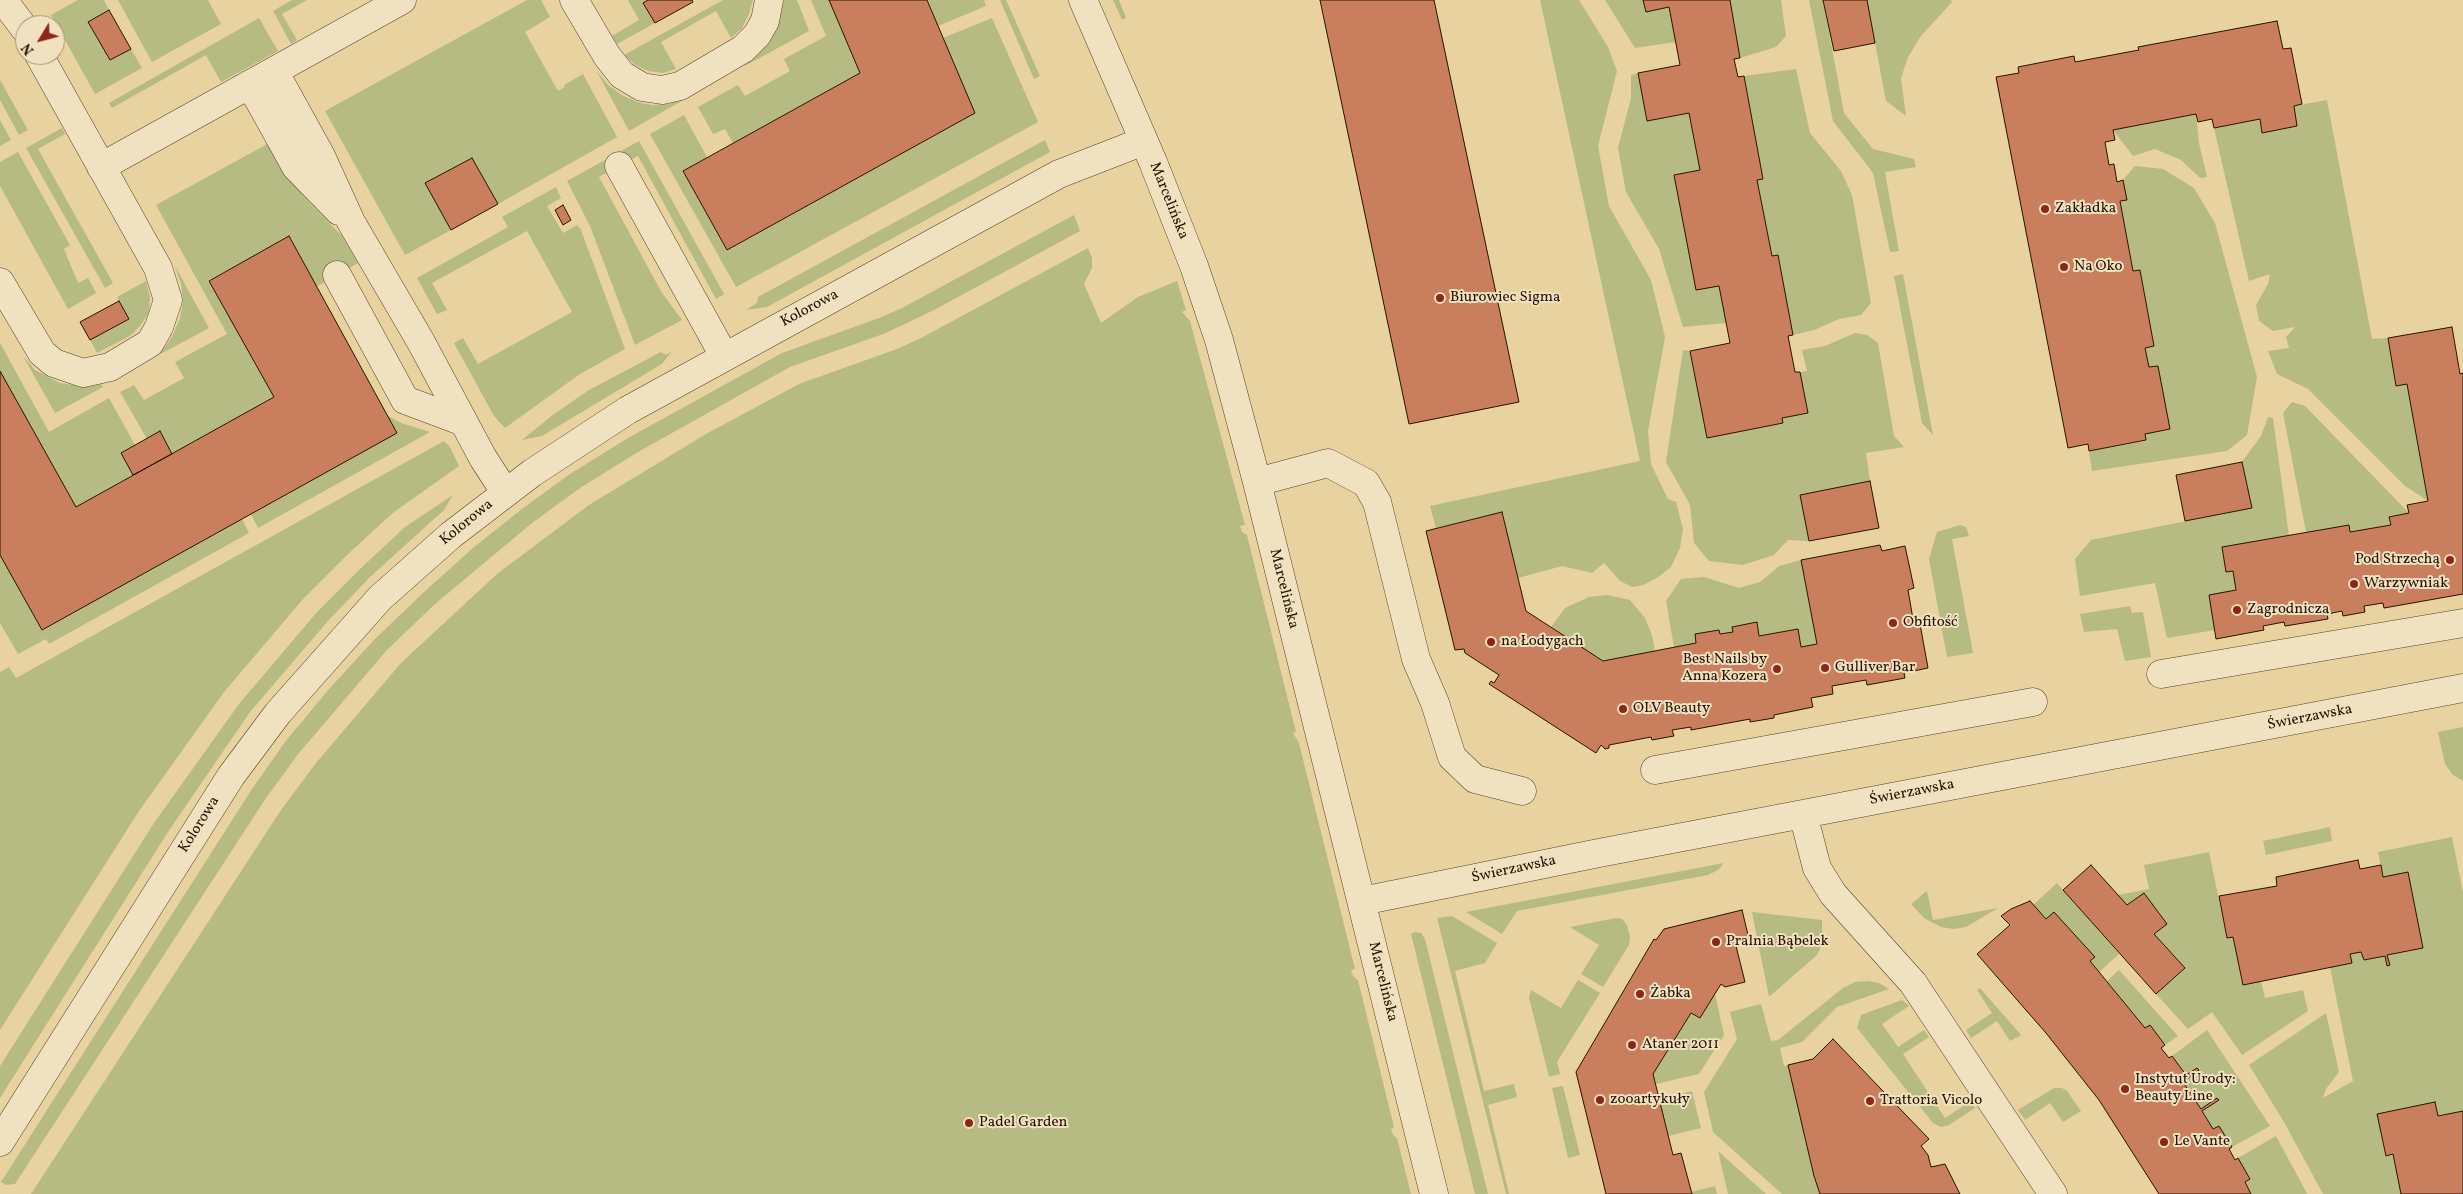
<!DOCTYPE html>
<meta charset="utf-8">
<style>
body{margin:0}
#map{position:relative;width:2463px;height:1194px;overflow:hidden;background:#e8d2a0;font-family:Vollkorn,serif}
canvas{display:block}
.north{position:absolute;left:15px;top:15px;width:50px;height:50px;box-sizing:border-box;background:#f0e2c1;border:1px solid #a08e74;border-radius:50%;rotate:233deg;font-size:14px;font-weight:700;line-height:20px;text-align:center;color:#281101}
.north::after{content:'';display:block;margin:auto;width:18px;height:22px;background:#8f2418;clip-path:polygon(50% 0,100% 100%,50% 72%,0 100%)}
</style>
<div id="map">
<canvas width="2463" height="1194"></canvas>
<div class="north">N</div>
</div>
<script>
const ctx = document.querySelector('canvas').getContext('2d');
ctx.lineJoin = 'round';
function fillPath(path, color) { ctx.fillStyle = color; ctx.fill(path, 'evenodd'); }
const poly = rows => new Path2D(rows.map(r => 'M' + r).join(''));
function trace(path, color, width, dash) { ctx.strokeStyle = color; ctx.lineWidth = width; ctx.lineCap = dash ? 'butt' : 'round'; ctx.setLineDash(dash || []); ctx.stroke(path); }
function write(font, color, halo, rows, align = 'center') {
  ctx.font = font + ' Vollkorn,serif'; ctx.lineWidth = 4; ctx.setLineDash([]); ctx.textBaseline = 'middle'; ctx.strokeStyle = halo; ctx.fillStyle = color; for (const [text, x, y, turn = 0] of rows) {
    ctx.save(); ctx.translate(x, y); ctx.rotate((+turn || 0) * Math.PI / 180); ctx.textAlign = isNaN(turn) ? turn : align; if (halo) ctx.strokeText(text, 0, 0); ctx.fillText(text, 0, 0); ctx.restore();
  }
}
const green = poly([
 [78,0,104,0,109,10,88,22,110,60,131,49,142,68,95,94,51,15],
 [118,0,208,0,221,24,152,62],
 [292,0,307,0,282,14,297,40,291,44,273,11],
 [527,0,541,0,550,17,525,32,558,91,565,87,564,85,583,74,617,137,498,204,471,158,426,183,451,230,405,255,325,111],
 [628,0,648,0,644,3,655,23,617,44,612,36,639,20],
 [723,0,753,0,749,14,742,28,731,38,716,11,661,42,676,69,663,73,648,71,635,65,624,55],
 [784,0,797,0,809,31,743,67,760,53,771,39,779,22],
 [811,0,829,0,860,73,733,143,725,129,713,134,698,107,738,85,745,96,790,71,784,59,826,36],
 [928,0,984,0,986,6,938,26],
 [1000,0,1006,0,1040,76,1034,79],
 [1113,0,1119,0,1126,18,1122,20],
 [1540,0,1579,0,1608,47,1617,71,1598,146,1609,206,1651,280,1665,337,1648,431,1651,464,1668,499,1676,502,1683,529,1680,548,1671,567,1657,578,1643,585,1632,587,1620,581,1604,563,1592,573,1562,566,1518,578,1502,512,1436,528,1430,506,1640,461],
 [1605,0,1643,0,1646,12,1669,7,1676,42,1635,48],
 [1730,0,1781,0,1786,36,1776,47,1740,58],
 [1809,0,1823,0,1844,113,1873,149,1914,159,1916,167,1885,172,1899,251,1890,252,1873,173,1833,121],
 [1867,0,1951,0,1952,2,1921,36,1908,57,1901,78,1906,116,1886,101],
 [259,18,278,51,221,82,206,55,112,108,109,103],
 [992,18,1038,122,736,287,650,134,684,115,707,157,683,171,727,250,975,113,943,38],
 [1796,69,1810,133,1841,171,1852,195,1871,303,1861,315,1839,319,1814,330,1793,335,1778,256,1772,256,1757,180,1763,178,1744,76],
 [596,70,608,85,622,95,637,102,652,105,668,104,685,99,629,131],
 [1638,73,1647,121,1689,113,1700,170,1674,175,1719,286,1727,323,1683,327,1659,249,1626,192,1618,148,1631,98,1631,75],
 [0,80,28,130,19,135,0,100],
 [2327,100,2372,339,2388,338,2396,386,2407,384,2428,501,2405,486,2308,389,2277,374,2268,351,2289,348,2286,337,2295,327,2273,331,2259,321,2256,305,2268,284,2270,274,2249,281,2214,128,2260,119,2262,133,2297,126,2294,106],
 [2196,114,2199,143,2207,177,2200,178,2181,160,2155,149,2133,156,2113,130],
 [0,120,11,140,0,146],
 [62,128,65,134,38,149,113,283,105,288,26,148],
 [1045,140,1050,152,767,307,746,310,757,303,758,297],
 [639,141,724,294,716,299,638,156,599,177,662,293,682,320,635,345,590,226,567,181],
 [271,142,303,196,342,236,358,263,316,287,289,237,209,280,274,397,172,454,160,432,147,439,120,392,134,385,144,400,184,378,175,362,227,334,156,205],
 [18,152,70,245,64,249,78,283,88,278,96,293,68,309,0,186,0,162],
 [2135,166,2163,169,2194,188,2215,223,2257,377,2247,435,2227,451,2092,471,2089,451,2146,441,2145,434,2170,429,2158,366,2149,367,2145,348,2154,346,2140,270,2133,271,2120,201,2126,199,2123,180],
 [556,187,561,198,547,206,563,233,577,225,581,230,625,349,580,374,505,428,494,416,454,343,463,338,478,364,572,312,527,231,432,283,447,310,437,314,417,278,508,227,502,217],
 [1074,215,1080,231,934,310,886,333,790,367,638,452,580,488,532,523,435,604,387,650,299,753,266,798,15,1184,6,1185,1,1182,252,789,285,742,329,689,375,639,424,592,474,547,522,509,570,474,628,438,782,353,879,318,902,308],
 [1088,248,1092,258,1092,268,1084,284,1101,323,1138,297,1177,281,1186,310,1182,312,1190,321,1245,525,1240,526,1242,532,1247,535,1296,732,1293,733,1299,743,1355,969,1351,970,1353,976,1358,980,1394,1127,1391,1129,1393,1135,1397,1138,1411,1194,31,1194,281,810,316,763,401,663,497,574,589,505,706,434,799,384,897,349,921,338],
 [175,266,209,328,151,359,166,346,174,333,180,318,183,301,181,284],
 [1903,274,1933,435,1922,423,1894,276],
 [146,281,150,297,149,312,141,325,130,336,97,353,90,340,129,319,117,297],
 [1855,333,1867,335,1878,343,1894,436,1904,447,1866,453,1870,481,1800,495,1809,541,1788,540,1774,555,1743,565,1709,561,1694,543,1690,505,1666,462,1683,350,1690,351,1707,438,1783,423,1782,418,1808,413,1800,372,1807,371,1802,350,1825,346],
 [0,343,49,432,109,398,135,445,121,453,133,475,76,507,0,371],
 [672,351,662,364,542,436,522,440,554,414,589,390,661,352,666,355],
 [23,356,35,370,60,383,88,387,101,384,103,387,55,413],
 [2292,402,2305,406,2409,513,2389,517,2391,525,2350,532,2349,525,2306,532,2283,413],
 [387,415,401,423,430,432,258,528,251,514,397,433],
 [2268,417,2273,418,2289,536,2226,572,2233,571,2236,590,2209,595,2215,630,2167,638,2155,583,2080,596,2075,559,2091,540,2252,508,2242,462,2261,436],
 [444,441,450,447,459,466,394,512,348,554,304,598,224,692,139,811,0,1030,0,672,9,667,16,678],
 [453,495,444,510,369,578,328,621,250,712,168,832,0,1098,0,1066,154,823,239,704,317,612,360,569,405,527],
 [242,519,249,533,49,644,46,639,18,654,0,623,0,555,42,630],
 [1960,525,1966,527,1969,536,1952,539,1973,653,1947,657,1929,559,1937,532],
 [1801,560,1817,644,1801,647,1797,629,1759,636,1732,627,1733,632,1720,634,1719,630,1695,634,1696,643,1674,647,1666,601,1681,579,1704,577,1739,588,1760,582,1779,566],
 [1608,595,1630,600,1645,618,1652,635,1655,651,1603,661,1551,627,1565,608,1589,597],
 [2130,606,2132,613,2143,612,2151,657,2125,661,2117,629,2084,632,2080,614],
 [2463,727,2463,781,2453,775,2445,764,2438,732],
 [2330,827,2332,841,2266,855,2263,841],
 [2452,837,2463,892,2463,1111,2438,1116,2435,1102,2378,1114,2386,1155,2393,1154,2401,1194,2323,1194,2284,1122,2249,1065,2326,1013,2339,1072,2326,1089,2323,1098,2353,1081,2330,967,2352,963,2350,954,2361,952,2364,960,2385,956,2387,966,2390,965,2387,955,2423,948,2408,872,2383,877,2378,852],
 [2209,852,2227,938,2233,937,2243,985,2261,981,2265,998,2303,990,2308,1011,2242,1055,2212,1012,2188,1029,2156,994,2184,969,2154,934,2167,924,2144,893,2127,905,2118,895,2149,889,2144,865],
 [1724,863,1718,870,1708,875,1517,911,1502,934,1466,912],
 [2057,883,2119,954,2099,972,2090,961,2094,956,2054,912,2046,919,2033,905],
 [1927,891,1933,920,1998,908,1966,927,1954,929,1941,927,1924,918,1911,904],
 [1752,912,1822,920,1822,945,1817,955,1769,997],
 [1452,916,1497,943,1485,963,1455,971,1484,1091,1514,1084,1517,1097,1488,1105,1509,1194,1506,1194,1437,918],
 [1616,918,1622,919,1627,925,1630,938,1629,945,1603,987,1581,974,1599,945,1570,927],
 [1415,932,1421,933,1425,939,1488,1194,1475,1194,1411,934],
 [2119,970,2178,1036,2165,1045,2150,1025,2145,1028,2107,981],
 [1578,980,1600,993,1557,1062,1560,1074,1549,1077,1529,998,1531,990,1561,1008],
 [1868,981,1879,983,1889,989,1837,1007,1802,1042,1780,1048,1784,1066,1788,1065,1814,1177,1820,1194,1782,1194,1713,1132,1704,1092,1737,1039,1730,1012,1761,1004,1771,1041,1778,1040,1843,988,1855,982],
 [1980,988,2021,1035,2010,1041,1997,1021,1971,1038,1966,1030,1992,1013,1977,990],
 [1715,994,1724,1035,1699,1074,1656,1084,1653,1074,1691,1013,1700,1018],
 [1902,1000,1909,1006,1882,1024,1898,1047,1924,1030,1929,1037,1903,1054,1945,1118,1971,1101,1975,1108,1949,1125,1941,1127,1933,1123,1857,1028,1861,1015],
 [2207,1030,2270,1126,2232,1147,2219,1126,2213,1129,2202,1111,2219,1100,2217,1098,2201,1109,2183,1082,2199,1070,2197,1068,2186,1075,2172,1056],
 [1563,1086,1580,1155,1568,1158,1552,1088],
 [2054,1088,2062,1088,2067,1091,2081,1111,2063,1122,2050,1103,2025,1120,2018,1110],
 [1692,1091,1701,1128,1668,1136,1659,1099],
 [2276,1136,2303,1186,2307,1194,2251,1194,2245,1182,2250,1179,2238,1158],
 [1718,1151,1766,1194,1728,1194],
 [1715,1186,1717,1194,1692,1194,1691,1192]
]);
const building = poly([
 [648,0,692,0,693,2,655,23,643,3,648,0],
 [829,0,927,0,975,113,727,250,683,171,860,73,829,0],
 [1320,0,1434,0,1519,402,1409,424,1320,0],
 [1643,0,1730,0,1740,58,1734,59,1738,77,1744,76,1763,179,1757,180,1772,256,1778,255,1793,335,1788,336,1795,372,1800,372,1808,413,1782,418,1783,423,1707,438,1690,351,1730,343,1719,286,1696,290,1674,175,1700,170,1689,113,1647,121,1638,73,1680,65,1669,7,1646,12,1643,0],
 [1823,0,1867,0,1875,43,1834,51,1823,0],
 [109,10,131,49,110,60,88,22,109,10],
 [2277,21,2283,49,2291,48,2302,104,2294,106,2297,126,2262,133,2260,119,2214,128,2212,119,2198,122,2196,114,2113,130,2115,140,2105,142,2109,165,2114,164,2117,182,2123,180,2127,200,2120,201,2133,271,2140,270,2154,346,2145,348,2149,367,2158,366,2170,429,2145,434,2146,440,2089,451,2088,444,2068,448,1996,77,2019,73,2018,67,2074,56,2075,62,2139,50,2138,47,2277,21],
 [472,158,498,204,451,230,425,183,472,158],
 [563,205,571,220,563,225,555,210,563,205],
 [289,236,397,433,42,630,0,555,0,371,76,507,274,397,209,281,289,236],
 [119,301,129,319,90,340,80,322,119,301],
 [2452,327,2460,374,2463,373,2463,594,2384,608,2383,603,2364,606,2365,612,2343,616,2342,611,2327,614,2328,619,2285,626,2284,622,2263,626,2264,630,2216,639,2209,595,2236,590,2233,571,2226,572,2222,547,2349,525,2350,532,2391,525,2389,517,2409,513,2407,505,2428,501,2407,384,2396,386,2388,338,2452,327],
 [160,431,172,454,133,475,121,453,160,431],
 [2242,462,2252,508,2185,521,2176,475,2242,462],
 [1870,481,1879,528,1809,541,1800,495,1870,481],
 [1502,512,1526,611,1603,661,1696,643,1695,634,1719,630,1720,634,1733,632,1732,627,1757,622,1759,636,1798,629,1801,647,1817,644,1801,560,1880,545,1882,551,1905,546,1914,588,1908,590,1914,625,1920,624,1928,668,1904,673,1905,678,1867,685,1866,680,1832,686,1833,694,1811,698,1813,707,1774,715,1774,718,1750,722,1750,719,1691,730,1691,727,1672,730,1674,736,1652,740,1651,737,1609,745,1609,748,1605,749,1601,745,1596,753,1489,684,1491,681,1494,683,1499,675,1465,653,1464,649,1455,650,1426,531,1502,512],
 [2358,860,2360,869,2381,865,2383,877,2408,872,2423,948,2387,955,2390,965,2387,966,2385,956,2364,960,2361,952,2350,954,2352,963,2243,985,2233,937,2227,938,2219,896,2277,886,2276,877,2358,860],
 [2091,865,2127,905,2144,893,2167,924,2154,934,2185,968,2156,994,2063,890,2091,865],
 [2030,901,2046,919,2054,912,2095,957,2090,961,2145,1028,2150,1025,2165,1045,2161,1048,2169,1058,2172,1056,2186,1075,2197,1068,2199,1070,2183,1082,2201,1109,2217,1098,2219,1100,2202,1111,2213,1129,2219,1126,2232,1147,2229,1149,2235,1160,2238,1158,2250,1179,2245,1182,2251,1194,2159,1194,2099,1100,2046,1033,1977,954,2010,925,2001,916,2011,909,2030,901],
 [1742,910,1750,943,1736,946,1745,982,1725,987,1721,984,1700,1018,1691,1013,1653,1074,1673,1155,1681,1153,1692,1194,1606,1194,1576,1072,1654,939,1656,940,1664,929,1742,910],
 [1833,1039,1929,1139,1921,1146,1928,1155,1931,1167,1945,1164,1960,1194,1820,1194,1814,1176,1788,1065,1813,1059,1833,1039],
 [2435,1102,2438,1116,2463,1111,2463,1194,2401,1194,2393,1154,2386,1156,2377,1114,2435,1102]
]);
const minor = poly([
 [3,0,25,29],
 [574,0,607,56,622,75,642,87,662,90,680,86,743,49,757,35,765,21,769,0],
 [1083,0,1153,162,1194,266,1219,340,1257,482,1434,1194],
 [274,71,321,156,351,222,421,342,483,458,505,492],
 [250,84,296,167,339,211],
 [619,166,724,356],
 [101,167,402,0],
 [337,275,405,400,461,421],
 [0,282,42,353,54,363,83,373,110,367,150,343,159,327,168,300,158,268,39,55],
 [1257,482,1328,463,1366,483,1377,502,1416,659,1435,703,1452,757,1475,779,1522,791],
 [2161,674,2463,623],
 [1655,770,2033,702],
 [1803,814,1817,868,1833,894,1913,983,2053,1194],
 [1362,901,1599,853,2463,688],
 [0,1142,231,776,278,713,380,598,451,535,532,473,628,410,1059,174,1144,141]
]);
const markers = [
 [2045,209,5,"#8f2418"],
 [2064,267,5,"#8f2418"],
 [1440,298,5,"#8f2418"],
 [2450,560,5,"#8f2418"],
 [2354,584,5,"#8f2418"],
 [2237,610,5,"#8f2418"],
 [1893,623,5,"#8f2418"],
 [1491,642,5,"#8f2418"],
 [1825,668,5,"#8f2418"],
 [1777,669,5,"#8f2418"],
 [1623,709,5,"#8f2418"],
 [1716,942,5,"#8f2418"],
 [1640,994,5,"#8f2418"],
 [1632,1045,5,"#8f2418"],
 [2125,1089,5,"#8f2418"],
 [1600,1100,5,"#8f2418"],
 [1870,1101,5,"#8f2418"],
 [969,1123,5,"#8f2418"],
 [2164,1142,5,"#8f2418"]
];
const streetNames = [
 ["Marcelińska",1168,201,68],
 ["Kolorowa",810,309,-28],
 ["Kolorowa",467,523,-39],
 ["Marcelińska",1283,589,76],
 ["Świerzawska",2310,718,-11],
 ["Świerzawska",1912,793,-11],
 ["Kolorowa",200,825,-58],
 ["Świerzawska",1514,870,-12],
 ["Marcelińska",1382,982,76]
];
const poiNames = [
 ["Zakładka",2055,209],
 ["Na Oko",2074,267],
 ["Biurowiec Sigma",1450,298],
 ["Pod Strzechą",2440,560,"right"],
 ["Warzywniak",2364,584],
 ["Zagrodnicza",2247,610],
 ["Obfitość",1903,623],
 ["na Łodygach",1501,642],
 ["Best Nails by",1767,660,"right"],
 ["Anna Kozera",1767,677,"right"],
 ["Gulliver Bar",1835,668],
 ["OLV Beauty",1633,709],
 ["Pralnia Bąbelek",1726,942],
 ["Żabka",1650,994],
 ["Ataner 2011",1642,1045],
 ["Instytut Urody:",2135,1080],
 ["Beauty Line",2135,1097],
 ["zooartykuły",1610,1100],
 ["Trattoria Vicolo",1880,1101],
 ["Padel Garden",979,1123],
 ["Le Vante",2174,1142]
];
fillPath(green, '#b6bb83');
fillPath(building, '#c97f5e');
trace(building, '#281101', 1);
trace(minor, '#584129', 29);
trace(minor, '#f0e2c1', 28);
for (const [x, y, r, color] of markers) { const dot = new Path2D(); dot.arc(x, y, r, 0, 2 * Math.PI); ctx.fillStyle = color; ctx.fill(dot); trace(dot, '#f0e2c1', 2); }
write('15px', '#281101', '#f0e2c1', streetNames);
write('15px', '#281101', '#f0e2c1', poiNames, 'left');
</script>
